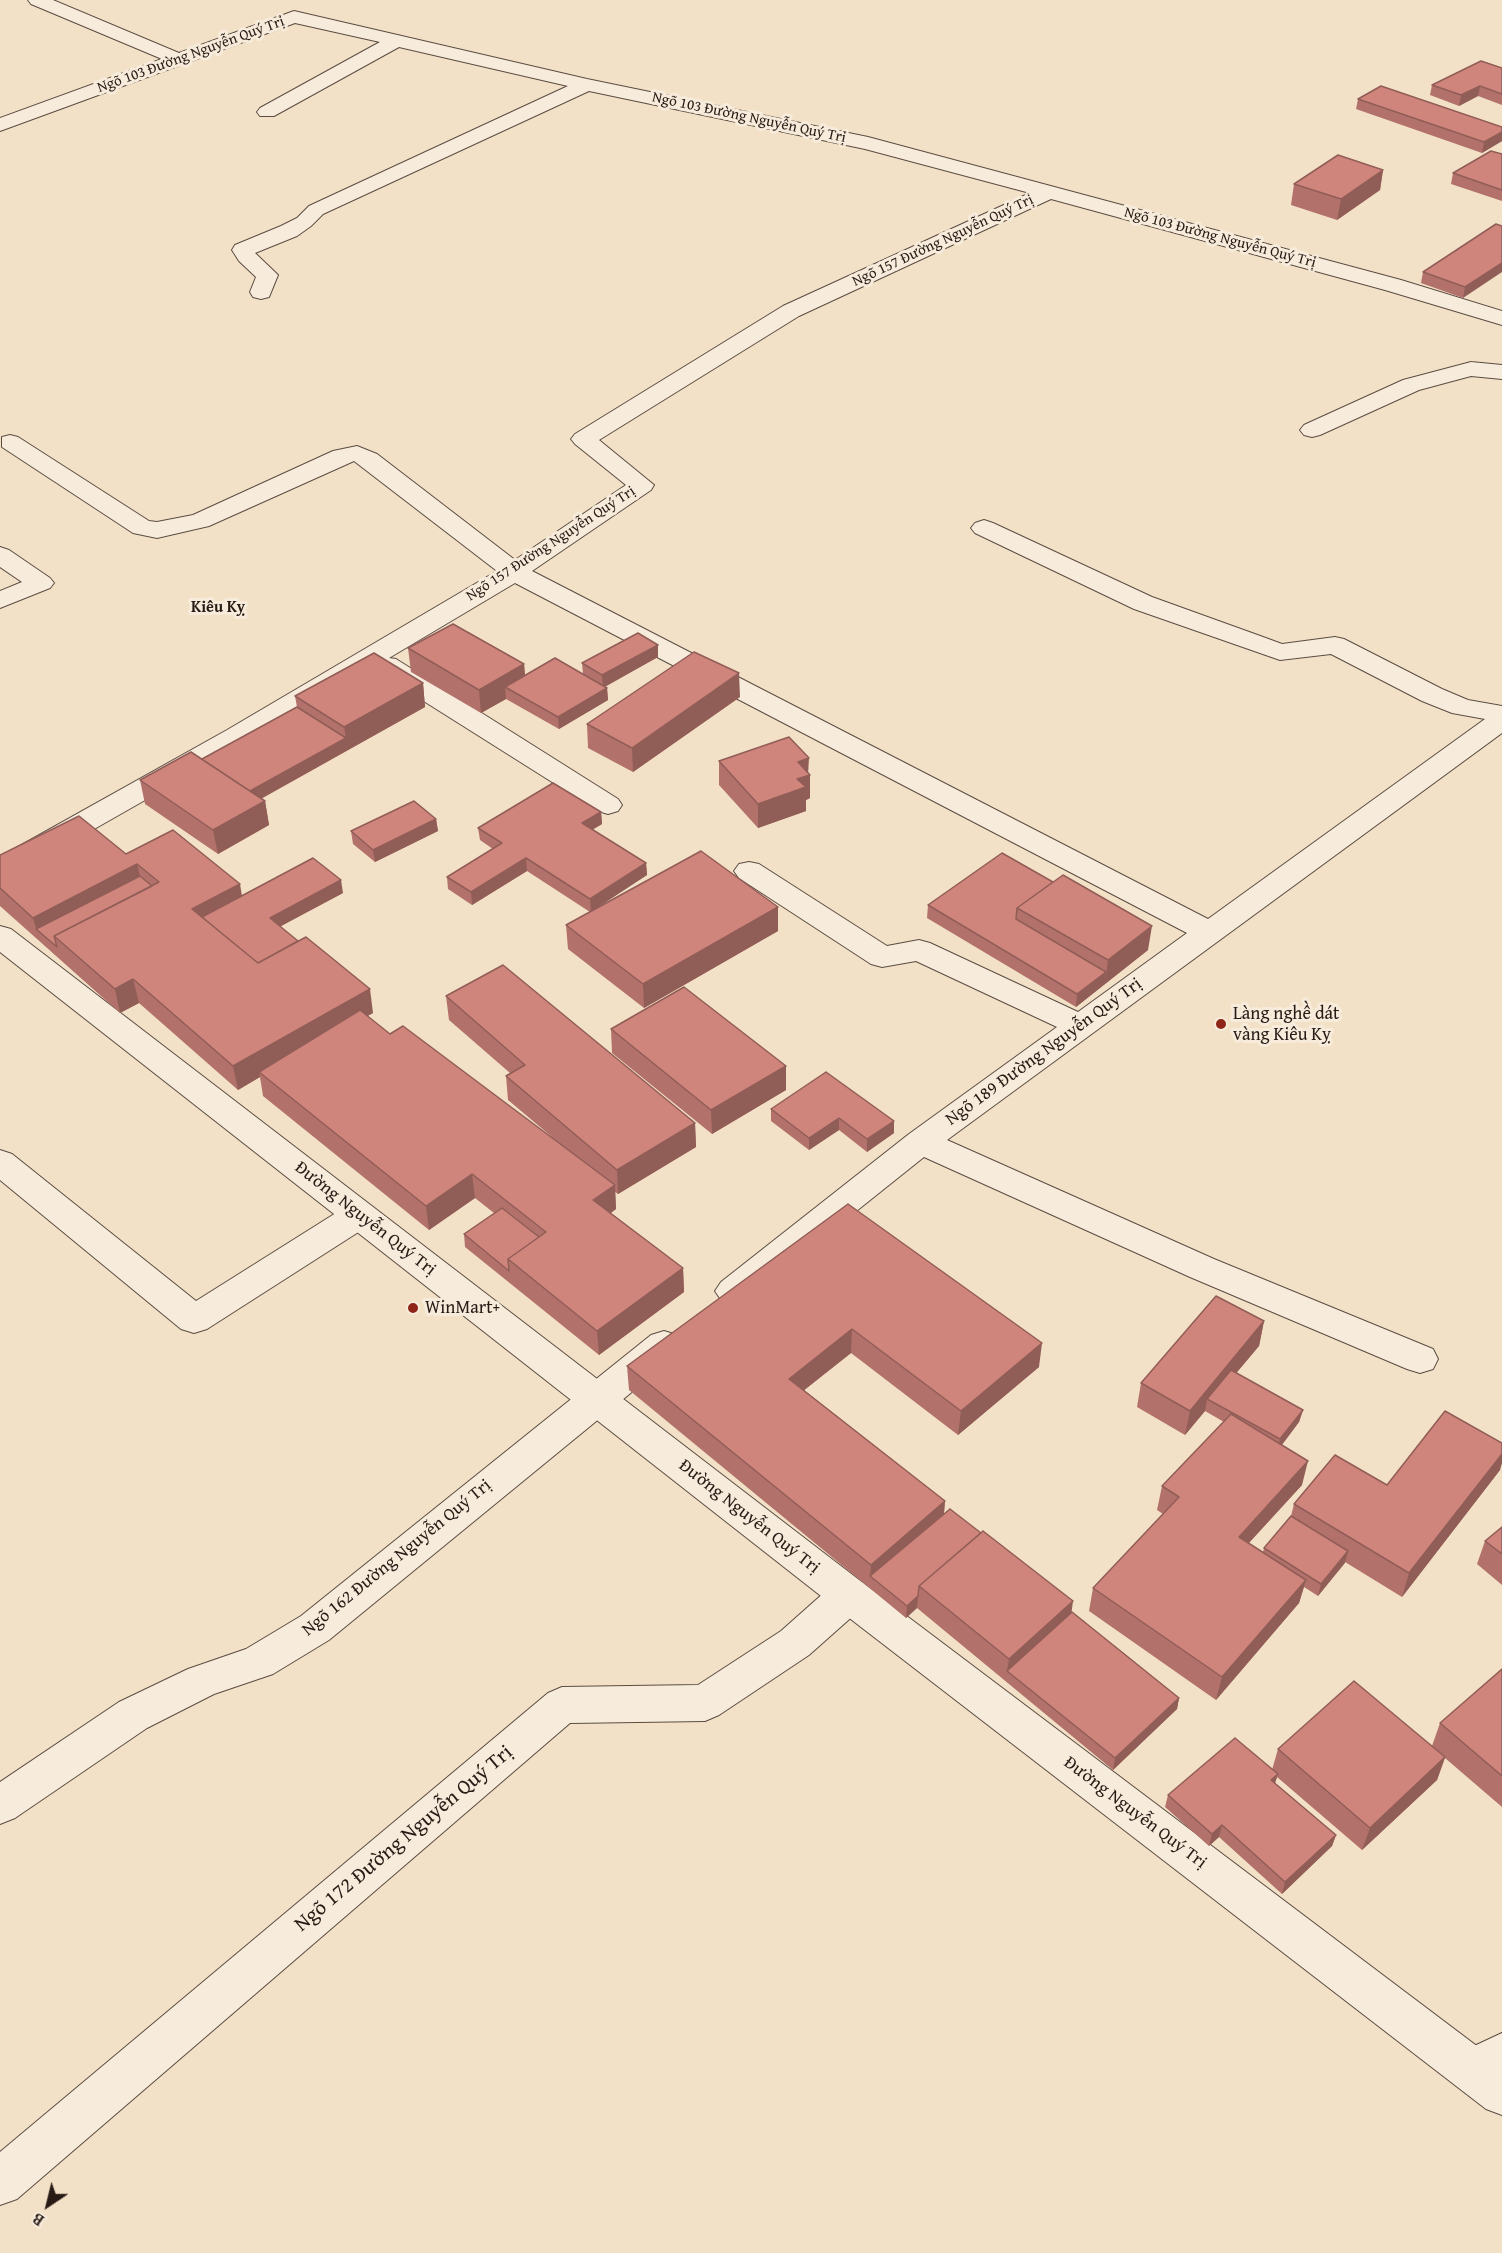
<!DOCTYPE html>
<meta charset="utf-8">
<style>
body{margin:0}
#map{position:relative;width:1502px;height:2253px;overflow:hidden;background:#f3e1c7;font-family:"Gentium Book Plus",serif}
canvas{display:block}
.north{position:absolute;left:18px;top:2175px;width:60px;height:60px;-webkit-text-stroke:4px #f7ecdb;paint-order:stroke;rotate:215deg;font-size:16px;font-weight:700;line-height:24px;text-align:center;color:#281b16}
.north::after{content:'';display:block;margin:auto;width:21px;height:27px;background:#281b16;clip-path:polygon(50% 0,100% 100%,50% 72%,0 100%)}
</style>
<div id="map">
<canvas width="1502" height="2253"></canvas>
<div class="north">B</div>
</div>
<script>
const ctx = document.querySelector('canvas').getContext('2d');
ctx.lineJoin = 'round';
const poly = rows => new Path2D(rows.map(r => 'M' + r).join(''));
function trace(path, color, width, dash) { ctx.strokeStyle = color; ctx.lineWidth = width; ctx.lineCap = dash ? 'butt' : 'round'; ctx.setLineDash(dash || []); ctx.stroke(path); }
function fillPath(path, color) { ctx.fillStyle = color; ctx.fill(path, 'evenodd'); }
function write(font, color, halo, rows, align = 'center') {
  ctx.font = font + ' "Gentium Book Plus",serif'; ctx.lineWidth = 6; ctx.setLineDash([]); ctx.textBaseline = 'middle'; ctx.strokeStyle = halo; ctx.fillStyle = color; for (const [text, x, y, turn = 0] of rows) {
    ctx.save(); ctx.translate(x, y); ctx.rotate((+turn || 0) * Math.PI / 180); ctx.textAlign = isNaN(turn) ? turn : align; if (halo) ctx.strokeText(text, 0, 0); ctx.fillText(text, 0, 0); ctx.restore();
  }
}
const minor = poly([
 [28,0,53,0,179,53,294,11,587,79,868,137,1401,280,1502,311,1502,325,1385,290,1051,199,799,316,599,440,654,485,651,490,532,571,1208,919,1485,719,1452,713,1422,701,1331,654,1280,660,1134,609,975,533,971,528,975,523,984,520,993,523,1152,597,1263,637,1282,644,1335,637,1344,639,1442,689,1468,700,1502,706,1502,733,947,1140,1214,1259,1433,1349,1438,1359,1433,1369,1420,1373,1407,1369,1190,1277,924,1157,745,1300,733,1304,721,1300,715,1291,721,1282,909,1134,1057,1027,916,961,882,967,871,964,739,878,734,871,739,864,749,862,759,864,887,946,919,940,930,943,1078,1012,1187,933,515,583,389,658,396,659,618,799,622,805,618,811,608,814,598,811,376,671,374,666,247,742,10,877,0,879,0,857,227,730,497,571,354,461,209,526,157,538,133,533,2,447,2,437,10,435,18,437,149,521,157,522,193,515,333,451,357,446,377,454,515,560,626,485,575,444,571,439,575,434,783,306,1030,193,865,149,589,91,323,214,311,226,297,236,255,253,278,275,269,297,261,299,253,297,250,292,256,277,239,261,232,250,235,245,281,226,297,218,309,206,568,86,399,47,274,116,260,116,257,112,260,108,380,42,295,23,0,131,0,118,162,59,31,4,28,0],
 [1471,362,1502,365,1502,379,1471,376,1419,390,1320,435,1312,437,1304,435,1300,430,1304,425,1403,380,1471,362],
 [0,547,9,550,50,578,54,583,50,588,0,608,0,591,22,582,0,567,0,547],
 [0,1150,12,1154,196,1301,347,1206,359,1202,371,1206,376,1215,371,1224,207,1329,194,1333,181,1329,0,1180,0,1150],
 [664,1331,677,1335,682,1345,677,1355,329,1640,273,1674,214,1694,147,1728,15,1818,0,1824,0,1782,119,1702,188,1669,246,1649,301,1616,651,1335,664,1331],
 [849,1579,863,1583,869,1595,863,1607,809,1655,719,1715,705,1721,570,1723,17,2199,0,2205,0,2152,548,1693,562,1687,698,1685,781,1631,835,1583,849,1579],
 [1502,2033,1502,2079,1473,2092,1457,2086,1450,2070,1457,2054,1502,2033]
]);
const tertiary = poly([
 [0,926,11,929,863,1583,1502,2065,1502,2115,1486,2109,835,1607,0,952,0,926]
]);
const wall = poly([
 [1502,68,1502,105,1478,96,1459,106,1430,95,1432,85],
 [1358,99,1502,127,1502,141,1482,153,1356,109],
 [1502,154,1502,201,1451,184,1453,173],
 [1383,170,1380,190,1337,220,1291,205,1294,184],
 [1502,226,1463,298,1421,283,1423,272],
 [408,648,524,664,525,675,583,674,582,663,658,657,605,686,607,688,608,700,559,729,506,699,481,713,411,672],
 [423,683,425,707,261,799,265,801,269,825,218,854,145,804,140,780,202,759,297,707,295,696],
 [740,697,633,772,588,748,587,724],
 [719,761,808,773,810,798,806,800,806,811,758,828,719,785],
 [601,812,602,824,592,830,646,863,647,875,594,909,778,907,778,931,644,1008,568,949,566,925,590,912,527,871,472,905,448,889,447,877,493,849,480,840,478,828],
 [436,819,438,831,375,862,353,844,351,831],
 [1002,853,1148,950,1076,1007,927,918,928,905],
 [126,854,242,896,343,893,280,926,373,1013,367,1016,390,1034,552,1137,508,1100,506,1076,510,1073,449,1020,446,996,695,1123,696,1147,618,1194,615,1192,616,1209,611,1213,683,1268,684,1292,599,1355,465,1247,464,1234,494,1213,475,1198,429,1230,263,1096,260,1077,238,1090,139,1003,120,1013,0,906,0,855],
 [611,1029,786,1066,786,1090,712,1134,612,1053],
 [771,1109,894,1121,894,1133,867,1152,839,1130,809,1150,771,1121],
 [848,1204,1039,1367,958,1435,851,1353,804,1390,945,1501,944,1513,1072,1612,1179,1698,1177,1709,1113,1770,917,1608,906,1618,629,1390,627,1366],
 [1264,1321,1259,1346,1236,1373,1303,1410,1299,1422,1282,1445,1302,1485,1249,1543,1263,1552,1264,1548,1291,1516,1294,1504,1387,1485,1500,1470,1402,1597,1345,1562,1318,1596,1304,1587,1299,1603,1216,1700,1089,1611,1093,1588,1163,1514,1157,1510,1162,1486,1224,1422,1205,1411,1185,1435,1137,1407,1141,1383],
 [1502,1527,1502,1585,1477,1564,1485,1541],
 [1502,1669,1502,1807,1445,1758,1437,1780,1362,1850,1277,1777,1275,1783,1336,1835,1332,1846,1282,1894,1219,1837,1209,1846,1165,1807,1168,1795,1272,1770,1278,1749,1432,1746,1440,1723]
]);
const shadedWall = poly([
 [1480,86,1478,96,1459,106,1461,95],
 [1502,132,1502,141,1482,153,1484,142],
 [1383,170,1380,190,1337,220,1341,199],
 [1502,263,1502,272,1463,298,1465,287],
 [658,645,658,657,603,688,602,675],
 [524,664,526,688,505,687,506,699,481,713,479,690],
 [739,673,740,697,633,772,632,748],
 [423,683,425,707,244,808,242,796,346,738,344,727],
 [607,688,608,700,559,729,558,717],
 [809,758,808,775,810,775,810,798,806,800,806,811,758,828,758,804,798,762],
 [265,801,269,825,218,854,213,830],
 [601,812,602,824,583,835,582,823],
 [436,819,438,831,375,862,373,850],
 [526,858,527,871,472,905,471,892],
 [646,863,647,875,591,912,590,899],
 [137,864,143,888,36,929,40,942,33,918],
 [341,880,343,893,272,931,270,918],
 [240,884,244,908,205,929,192,909],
 [778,907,778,931,644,1008,643,984],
 [1152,926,1148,950,1105,984,1108,960],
 [1106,972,1105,984,1076,1007,1077,994],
 [133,979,139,1003,120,1013,115,989],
 [370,989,373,1013,263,1075,259,1072,260,1077,238,1090,233,1066],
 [786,1066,786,1090,712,1134,711,1110],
 [839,1118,839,1130,809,1150,809,1138],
 [894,1121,894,1133,867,1152,867,1139],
 [695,1123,696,1147,618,1194,617,1170],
 [472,1174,475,1198,429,1230,426,1206],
 [615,1185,616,1209,595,1224,593,1200],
 [683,1268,684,1292,599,1355,597,1331],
 [1264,1321,1259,1346,1213,1401,1207,1399,1205,1411,1185,1435,1190,1411],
 [852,1329,851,1353,788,1403,789,1379],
 [1042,1343,1039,1367,958,1435,961,1411],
 [1303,1410,1299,1422,1277,1451,1280,1439],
 [1502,1454,1502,1463,1500,1470,1402,1597,1409,1573],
 [1308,1461,1302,1485,1233,1560,1239,1537],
 [945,1501,943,1524,870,1576,869,1588,871,1565],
 [1348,1551,1345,1563,1318,1596,1321,1584],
 [1306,1580,1299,1603,1216,1700,1222,1677],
 [918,1596,917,1608,906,1618,907,1606],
 [1073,1601,1070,1624,1007,1671,1009,1659],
 [1179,1698,1177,1709,1113,1770,1115,1758],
 [1445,1757,1437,1780,1362,1850,1370,1828],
 [1278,1774,1274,1786,1271,1780],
 [1222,1825,1219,1837,1209,1846,1212,1834],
 [1336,1835,1332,1846,1282,1894,1285,1882]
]);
const building = poly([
 [1481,61,1502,68,1502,94,1480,86,1461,95,1432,85,1481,61],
 [1381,86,1502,127,1502,132,1484,142,1358,99,1381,86],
 [1491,151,1502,154,1502,190,1453,173,1491,151],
 [1338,155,1383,170,1341,199,1294,184,1338,155],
 [1496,224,1502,226,1502,263,1465,287,1423,272,1496,224],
 [453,624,524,664,479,690,408,648,453,624],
 [638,633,658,645,602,675,582,663,638,633],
 [694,652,739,673,632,748,587,724,694,652],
 [374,653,423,683,344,727,295,696,374,653],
 [555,658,607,688,558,717,505,687,555,658],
 [297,707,346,738,250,791,202,759,297,707],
 [789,737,809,758,798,762,810,775,797,779,806,787,758,804,719,761,789,737],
 [191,752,265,801,213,830,140,780,191,752],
 [553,783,601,812,582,823,646,863,590,899,526,858,471,892,447,877,502,843,478,828,553,783],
 [414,801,436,819,373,850,351,831,414,801],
 [79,816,126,854,173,830,240,884,192,909,258,963,306,937,370,989,233,1066,133,979,115,989,54,936,159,882,137,864,33,918,0,888,0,855,79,816],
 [701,851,778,907,643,984,566,925,701,851],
 [1002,853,1053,882,1017,908,1016,919,1106,972,1077,994,928,905,1002,853],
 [313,858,341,880,270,918,298,941,258,963,202,917,313,858],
 [1063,875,1152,926,1108,960,1017,908,1063,875],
 [140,876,152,886,54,936,57,947,36,929,140,876],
 [503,965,695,1123,617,1170,506,1076,525,1065,446,996,503,965],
 [684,987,786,1066,711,1110,611,1029,684,987],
 [360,1010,390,1034,403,1026,615,1185,593,1200,683,1268,597,1331,508,1259,546,1232,472,1174,426,1206,259,1072,360,1010],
 [826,1072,894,1121,867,1139,839,1118,809,1138,771,1109,826,1072],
 [848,1204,1042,1343,961,1411,852,1329,789,1379,945,1501,871,1565,627,1366,848,1204],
 [502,1208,539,1237,508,1259,509,1271,464,1234,502,1208],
 [1216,1296,1264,1321,1190,1411,1141,1383,1216,1296],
 [1231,1370,1303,1410,1280,1439,1207,1399,1231,1370],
 [1445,1411,1502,1443,1502,1454,1409,1573,1294,1504,1335,1455,1387,1485,1445,1411],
 [1231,1414,1308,1461,1239,1537,1306,1580,1222,1677,1093,1588,1179,1497,1162,1486,1231,1414],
 [950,1509,981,1533,919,1586,918,1596,907,1606,870,1576,950,1509],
 [1291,1516,1348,1551,1321,1584,1264,1548,1291,1516],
 [1502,1527,1502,1554,1485,1541,1502,1527],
 [983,1531,1073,1601,1009,1659,919,1586,983,1531],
 [1072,1612,1179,1698,1115,1758,1007,1671,1072,1612],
 [1502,1669,1502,1776,1440,1723,1502,1669],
 [1354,1681,1445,1757,1370,1828,1278,1749,1354,1681],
 [1235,1738,1278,1774,1271,1780,1336,1835,1285,1882,1222,1825,1212,1834,1168,1795,1235,1738]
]);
const markers = [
 [1221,1024,6,"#8f2418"],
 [413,1308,6,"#8f2418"]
];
const farStreetnames = [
 ["Ngõ 103 Đường Nguyễn Quý Trị",191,55,-20],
 ["Ngõ 103 Đường Nguyễn Quý Trị",749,118,12],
 ["Ngõ 103 Đường Nguyễn Quý Trị",1220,238,15],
 ["Ngõ 157 Đường Nguyễn Quý Trị",943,241,-25],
 ["Ngõ 157 Đường Nguyễn Quý Trị",551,544,-33]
];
const farNeighbourhoodnames = [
 ["Kiêu Kỵ",218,608]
];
const poiNames = [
 ["Làng nghề dát",1233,1014],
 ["vàng Kiêu Kỵ",1233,1035],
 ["WinMart+",425,1308]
];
const streetNames = [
 ["Ngõ 189 Đường Nguyễn Quý Trị",1044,1052,-36],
 ["Đường Nguyễn Quý Trị",365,1219,38],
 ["Đường Nguyễn Quý Trị",749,1517,38],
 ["Ngõ 162 Đường Nguyễn Quý Trị",397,1558,-39],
 ["Đường Nguyễn Quý Trị",1135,1813,37]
];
const nearStreetnames = [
 ["Ngõ 172 Đường Nguyễn Quý Trị",404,1839,-40]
];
trace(minor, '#5b4c42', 2);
trace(tertiary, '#5b4c42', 2);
fillPath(minor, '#f7ecdb');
fillPath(tertiary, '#f7ecdb');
fillPath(wall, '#b2726b');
fillPath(shadedWall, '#915d57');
fillPath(building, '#cf857c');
trace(building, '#915d57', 1.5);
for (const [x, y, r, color] of markers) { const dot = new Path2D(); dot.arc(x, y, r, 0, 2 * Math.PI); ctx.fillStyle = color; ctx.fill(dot); trace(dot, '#f7ecdb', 2); }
write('15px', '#281b16', '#f7ecdb', farStreetnames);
write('bold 16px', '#281b16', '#f7ecdb', farNeighbourhoodnames);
write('18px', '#281b16', '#f7ecdb', poiNames, 'left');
write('18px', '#281b16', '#f7ecdb', streetNames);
write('21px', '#281b16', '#f7ecdb', nearStreetnames);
</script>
